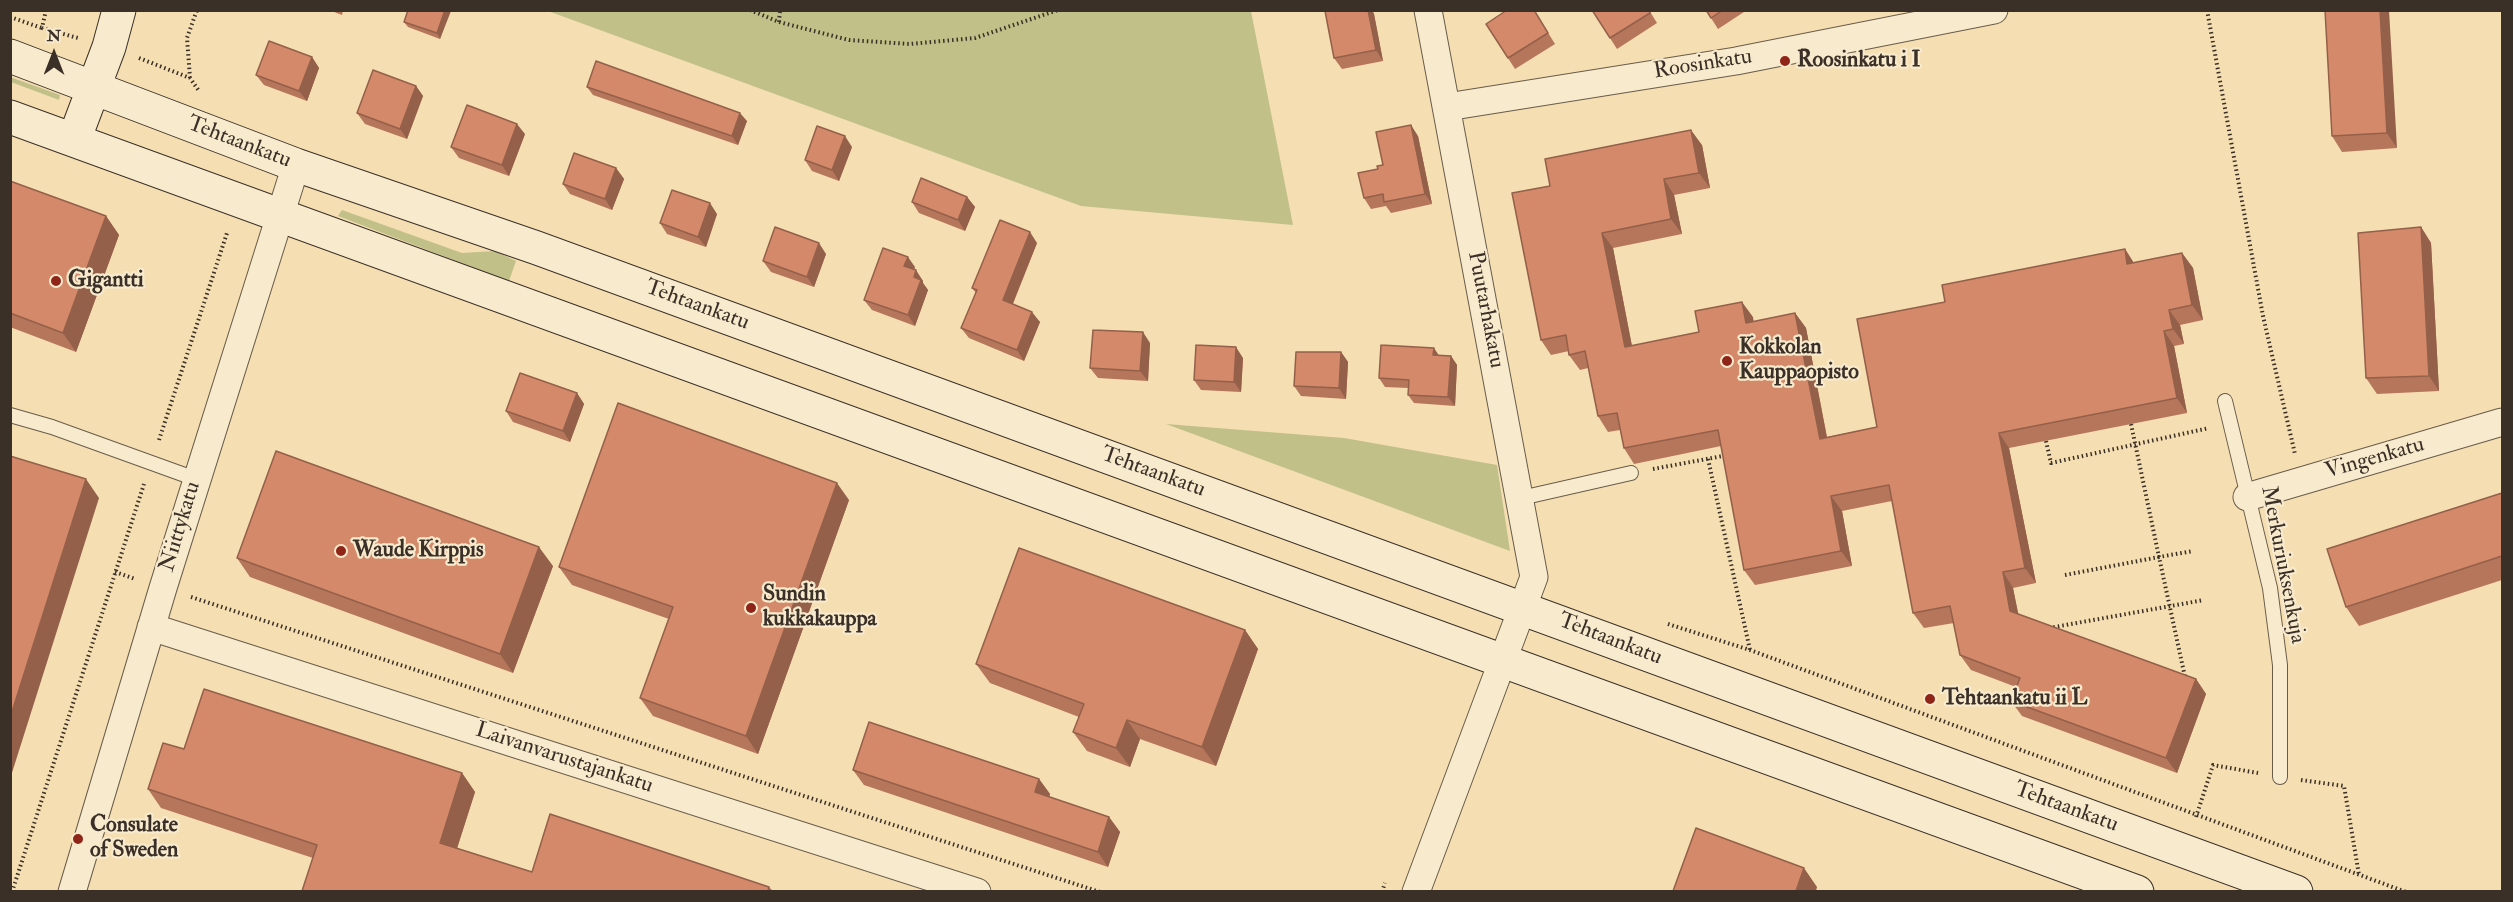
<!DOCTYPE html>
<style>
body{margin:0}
#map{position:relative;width:2513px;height:902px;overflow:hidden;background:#f4deb2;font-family:"IM FELL Double Pica",serif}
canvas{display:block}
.frame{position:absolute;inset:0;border:12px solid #3b3028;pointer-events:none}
.north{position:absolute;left:24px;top:24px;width:60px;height:60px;-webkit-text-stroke:4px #f8eacd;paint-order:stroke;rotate:0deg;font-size:16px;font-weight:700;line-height:24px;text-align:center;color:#3b3028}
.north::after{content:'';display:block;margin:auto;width:21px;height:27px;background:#3b3028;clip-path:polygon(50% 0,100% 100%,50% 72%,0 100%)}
</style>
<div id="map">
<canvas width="2513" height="902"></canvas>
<div class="frame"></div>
<div class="north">N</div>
</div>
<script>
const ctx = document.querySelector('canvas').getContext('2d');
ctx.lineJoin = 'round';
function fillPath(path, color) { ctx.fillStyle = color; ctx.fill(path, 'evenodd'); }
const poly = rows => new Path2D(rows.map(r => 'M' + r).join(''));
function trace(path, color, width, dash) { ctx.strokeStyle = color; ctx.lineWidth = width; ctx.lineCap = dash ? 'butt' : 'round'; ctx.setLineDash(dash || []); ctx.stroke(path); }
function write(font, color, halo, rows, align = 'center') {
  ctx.font = font + ' "IM FELL Double Pica",serif'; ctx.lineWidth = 4.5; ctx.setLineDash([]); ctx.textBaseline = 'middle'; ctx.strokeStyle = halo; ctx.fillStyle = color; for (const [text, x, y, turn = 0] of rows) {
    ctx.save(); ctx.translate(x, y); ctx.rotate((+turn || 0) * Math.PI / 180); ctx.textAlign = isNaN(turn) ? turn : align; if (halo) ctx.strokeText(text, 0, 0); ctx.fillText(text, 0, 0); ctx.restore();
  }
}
const green = poly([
 [548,11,1251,11,1293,225,1081,206],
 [10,77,60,95,59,100,11,82],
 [342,210,462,253,495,251,516,261,509,281,338,216],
 [1166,424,1344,438,1497,465,1510,551]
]);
const path = poly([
 [46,10,42,28,78,38],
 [750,10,779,22,849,40,910,44,975,38,1058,10],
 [2207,10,2263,316,2295,454],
 [10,17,42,28],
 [779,22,780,10],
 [139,58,190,78,199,91],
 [190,78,187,38,197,10],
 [2131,424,2159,557,2193,551],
 [159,440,227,233],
 [2046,441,2051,463,2209,428],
 [1708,459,1750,650],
 [1653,469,1728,455],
 [115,572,135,579],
 [2065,575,2159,557,2185,677],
 [191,597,1100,892],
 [1668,624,1750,650,2406,892],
 [2049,628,2204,600],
 [2301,780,2344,786,2359,875],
 [2196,817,2213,765,2258,773],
 [12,892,144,484],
 [1382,892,1385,883]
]);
const lane = poly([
 [2225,401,2270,588,2280,665,2280,777],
 [10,415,52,427,196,479],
 [1521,498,1631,473]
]);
const street = poly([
 [1447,107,1736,61,1994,10],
 [2247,497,2502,422],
 [151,627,977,892],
 [72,892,163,588,296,165],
 [1416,892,1534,577,1428,10]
]);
const secondary = poly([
 [10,56,296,165,537,248,2296,892],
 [10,117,2137,892],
 [74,140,109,47,119,10]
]);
const wall = poly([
 [329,10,343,10,342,15],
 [408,10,450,10,440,39,408,27,404,22],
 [1330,10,1372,10,1374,14,1383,61,1342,69,1334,58],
 [1507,10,1534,10,1555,44,1515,69,1508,58],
 [1649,10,1657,23,1617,49,1610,38],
 [1706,10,1747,10,1718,29],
 [2325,10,2397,148,2342,152,2332,136],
 [312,57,319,68,307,101,264,85,256,75],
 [416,86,423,96,407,139,365,124,357,113],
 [587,87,747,121,738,145,593,95],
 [525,134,509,176,459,158,451,147],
 [1418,136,1432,204,1391,213,1386,206,1371,209,1364,198,1383,165],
 [1702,145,1710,188,1674,195,1682,234,1613,248,1632,346,1699,332,1753,317,1753,322,1795,313,1806,328,1827,437,1877,427,1945,302,2125,249,2134,263,2182,253,2193,268,2203,320,2180,325,2184,344,2174,346,2187,413,2009,448,2036,583,2013,588,2018,614,2196,679,2206,694,2177,773,2022,716,2011,701,2016,687,1971,670,1960,655,1954,623,1924,628,1913,613,1892,501,1842,511,1852,566,1755,585,1744,570,1721,446,1634,464,1624,448,1620,430,1608,432,1598,416,1588,368,1580,370,1569,355,1569,351,1551,355,1541,340,1550,186],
 [852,147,839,181,812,171,805,160],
 [616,168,624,179,612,210,570,194,563,184],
 [10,181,106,216,119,235,76,352,10,327],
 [967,197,975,207,965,231,919,213,912,202],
 [717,214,706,247,667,234,660,223],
 [2421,227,2431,243,2439,391,2377,394,2366,378],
 [1037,243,1013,304,1040,322,1024,361,969,338,961,328,976,293,972,288],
 [826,254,814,287,771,272,763,261],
 [915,267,914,269,923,281,923,283,928,290,915,326,872,310,864,300],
 [1150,343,1148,381,1098,378,1090,368],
 [1341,352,1348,362,1346,399,1301,396,1294,386],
 [1439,355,1451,356,1457,365,1455,406,1414,403,1408,395,1408,388,1385,387,1379,378],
 [1243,358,1241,392,1201,390,1194,380],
 [577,393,584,404,570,442,513,422,506,411],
 [2502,493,2502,580,2359,626,2346,607],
 [849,500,758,754,653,716,640,698,669,619,572,585,559,567],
 [237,558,553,566,513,673,250,577],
 [1245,630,1258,649,1216,766,1140,739,1130,767,1087,751,1073,732,1079,717,990,683,976,664],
 [184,749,462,773,475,792,457,848,532,872,769,887,773,891,302,891,313,858,161,808,148,789],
 [853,770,1039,779,1050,794,1049,797,1109,817,1120,832,1108,867,864,785]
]);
const shadedWall = poly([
 [445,10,451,11,440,39,437,33],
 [1368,10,1372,10,1374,14,1383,61,1376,50],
 [2380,10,2389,10,2397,148,2387,133],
 [312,57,319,68,307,101,299,91],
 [416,86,423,96,407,139,400,129],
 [740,113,747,121,738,145,732,136],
 [517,124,525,134,509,176,502,165],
 [1411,125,1418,136,1432,204,1425,194],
 [1691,130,1702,145,1710,188,1699,173],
 [845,136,852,147,839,181,832,170],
 [616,168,624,179,612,210,605,199],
 [1664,179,1674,195,1682,234,1671,219],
 [967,197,975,207,965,231,958,220],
 [710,203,717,214,706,247,698,237],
 [106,216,119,235,76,352,63,333],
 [2421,227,2431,243,2439,391,2429,376],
 [1030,232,1037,243,1010,310,1003,300],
 [1602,233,1613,248,1635,362,1625,347],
 [819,243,826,254,814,287,807,277],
 [2125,249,2135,265,2127,264],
 [2182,253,2193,268,2203,320,2192,305],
 [908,257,915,267,912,276,904,266],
 [916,270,923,281,923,283,928,290,915,326,908,315,914,277],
 [1742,302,1753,317,1756,338,1746,323],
 [2169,310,2180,325,2184,344,2173,329],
 [1032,312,1040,322,1024,361,1017,350],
 [1795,313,1806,328,1830,454,1820,439],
 [2164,331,2174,346,2187,413,2177,398],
 [1143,332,1150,343,1148,381,1140,371],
 [1236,347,1243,358,1241,392,1234,382],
 [1434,348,1440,357,1433,355],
 [1341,352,1348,362,1346,399,1339,388],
 [1451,356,1457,365,1455,406,1448,397],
 [577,393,584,404,570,442,563,431],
 [1999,433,2009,448,2036,583,2025,568],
 [86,479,99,498,10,779,10,718],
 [837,483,849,500,758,754,746,736],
 [1831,496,1842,511,1852,566,1841,551],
 [539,547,553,566,513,673,500,654],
 [2003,572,2013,588,2021,627,2010,611],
 [1245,630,1258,649,1216,766,1202,747],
 [2196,679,2206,694,2177,773,2166,758],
 [1127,720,1140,739,1130,767,1116,748],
 [462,773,475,792,453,861,440,843],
 [1039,779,1050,794,1046,807,1035,792],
 [1109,817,1120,832,1108,867,1098,852],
 [1804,868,1817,887,1816,891,1796,891]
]);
const building = poly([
 [408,10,445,10,437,33,404,22,408,10],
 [1330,10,1368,10,1376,50,1334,58,1325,11,1330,10],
 [1507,10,1534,10,1548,33,1508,58,1486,24,1507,10],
 [1592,10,1649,10,1650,13,1610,38,1592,10],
 [1706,10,1723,10,1711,18,1706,10],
 [2325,10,2380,10,2387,133,2332,136,2325,10],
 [269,41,312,57,299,91,256,75,269,41],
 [596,61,740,113,732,136,587,87,596,61],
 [373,70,416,86,400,129,357,113,373,70],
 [467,105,517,124,502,165,451,147,467,105],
 [1411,125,1425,194,1384,202,1383,194,1364,198,1358,173,1378,169,1377,166,1383,165,1376,132,1411,125],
 [817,126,845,136,832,170,805,160,817,126],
 [1691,130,1699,173,1664,179,1671,219,1602,233,1625,347,1699,332,1695,311,1742,302,1746,323,1795,313,1820,439,1877,427,1857,319,1945,302,1942,285,2125,249,2127,264,2182,253,2192,305,2169,310,2173,329,2164,331,2177,398,1999,433,2025,568,2003,572,2010,611,2196,679,2166,758,2011,701,2020,678,1960,655,1950,606,1913,613,1889,485,1831,496,1841,551,1744,570,1718,430,1624,448,1617,413,1598,416,1585,351,1569,355,1566,335,1541,340,1512,193,1550,186,1545,159,1691,130],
 [574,153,616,168,605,199,563,184,574,153],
 [921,178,967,197,958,220,912,202,921,178],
 [10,181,106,216,63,333,10,313,10,181],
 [672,190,710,203,698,237,660,223,672,190],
 [1000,220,1030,232,1003,300,1032,312,1017,350,961,328,977,290,972,288,1000,220],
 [775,227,819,243,807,277,763,261,775,227],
 [2421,227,2429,376,2366,378,2358,233,2421,227],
 [883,248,908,257,904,266,916,270,914,277,921,280,908,315,864,300,883,248],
 [1093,330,1143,332,1140,371,1090,368,1093,330],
 [1196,345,1236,347,1234,382,1194,380,1196,345],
 [1381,345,1434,348,1433,355,1451,356,1448,397,1408,395,1409,380,1379,378,1381,345],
 [1296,352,1341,352,1339,388,1294,386,1296,352],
 [520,373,577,393,563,431,506,411,520,373],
 [618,403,837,483,746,736,640,698,673,607,559,567,618,403],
 [276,451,539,547,500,654,237,558,276,451],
 [10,456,86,479,10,718,10,456],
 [2502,493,2502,556,2346,607,2327,549,2502,493],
 [1019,548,1245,630,1202,747,1127,720,1116,748,1073,732,1084,704,976,664,1019,548],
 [204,689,462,773,440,843,532,872,550,814,769,887,768,891,302,891,317,845,148,789,163,743,184,749,204,689],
 [869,722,1039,779,1035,792,1109,817,1098,852,853,770,869,722],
 [1696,828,1804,868,1796,891,1673,891,1696,828]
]);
const markers = [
 [1785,61,6,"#8f2418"],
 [56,281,6,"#8f2418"],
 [1727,361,6,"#8f2418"],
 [341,551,6,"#8f2418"],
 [751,608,6,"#8f2418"],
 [1930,699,6,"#8f2418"],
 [78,839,6,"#8f2418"]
];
const poiNames = [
 ["Roosinkatu i I",1797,61],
 ["Gigantti",68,281],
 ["Kokkolan",1739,348],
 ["Kauppaopisto",1739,373],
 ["Waude Kirppis",353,551],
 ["Sundin",763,595],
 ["kukkakauppa",763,620],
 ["Tehtaankatu ii L",1942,699],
 ["Consulate",90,826],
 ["of Sweden",90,851]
];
const streetNames = [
 ["Roosinkatu",1703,65,-9],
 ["Tehtaankatu",239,143,21],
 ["Tehtaankatu",697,306,20],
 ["Puutarhakatu",1485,310,79],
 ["Vingenkatu",2375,459,-16],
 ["Tehtaankatu",1153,473,20],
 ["Niittykatu",181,527,-73],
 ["Merkuriuksenkuja",2282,565,79],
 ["Tehtaankatu",1610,640,21],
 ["Laivanvarustajankatu",564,759,18],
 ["Tehtaankatu",2066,808,20]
];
fillPath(green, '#c1c088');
trace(lane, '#695c4a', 16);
trace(street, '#695c4a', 29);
trace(secondary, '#3b3028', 35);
trace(path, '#3b3028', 4, [1.5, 3]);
trace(lane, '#f8eacd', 14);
trace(street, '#f8eacd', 27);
trace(secondary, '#f8eacd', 33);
fillPath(wall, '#b5765b');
fillPath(shadedWall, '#94604a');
fillPath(building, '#d3896a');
trace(building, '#94604a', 1.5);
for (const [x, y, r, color] of markers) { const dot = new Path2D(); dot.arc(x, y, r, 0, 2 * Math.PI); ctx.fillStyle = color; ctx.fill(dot); trace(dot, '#f8eacd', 2); }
write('bold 22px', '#3b3028', '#f8eacd', poiNames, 'left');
write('22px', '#3b3028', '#f8eacd', streetNames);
</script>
